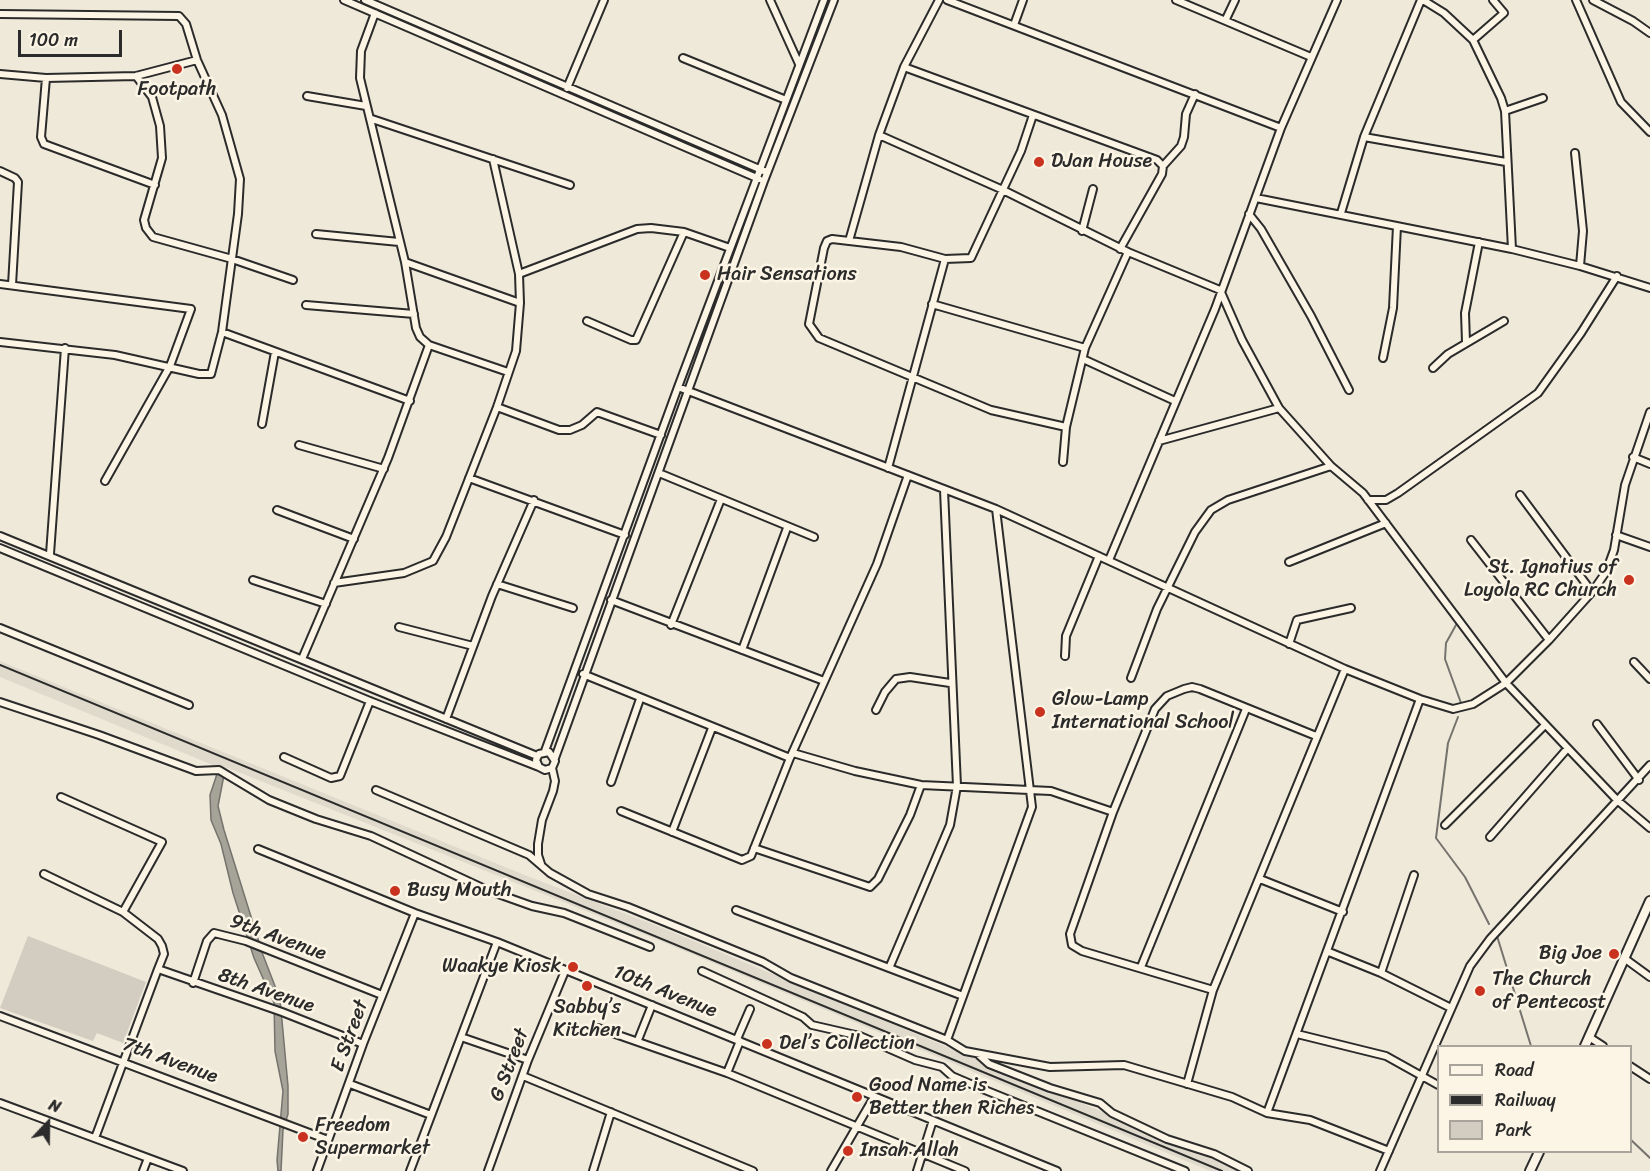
<!DOCTYPE html>
<meta charset="utf-8">
<style>
body{margin:0}
#map{position:relative;width:1650px;height:1171px;overflow:hidden;background:#efe9da;font-family:Sriracha,sans-serif}
canvas{display:block}
.legend{position:absolute;left:1437px;top:1045px;width:195px;height:108px;box-sizing:border-box;background:#fcf5e5;border:2px solid #a8a49b;margin:0;padding:8px 10px;list-style:none;font-size:18px;color:#2b2b2b}
.legend li{display:flex;align-items:center;gap:12px;height:30px}
.legend b{width:30px;border:2px solid #a8a49b}
.north{position:absolute;left:18px;top:1093px;width:60px;height:60px;-webkit-text-stroke:4px #fcf5e5;paint-order:stroke;rotate:22deg;font-size:16px;font-weight:700;line-height:24px;text-align:center;color:#2b2b2b}
.north::after{content:'';display:block;margin:auto;width:21px;height:27px;background:#2b2b2b;clip-path:polygon(50% 0,100% 100%,50% 72%,0 100%)}
.scale{position:absolute;left:18px;top:30px;width:104px;height:27px;box-sizing:border-box;border:3px solid #2b2b2b;border-top:0;padding-left:8px;font-size:18px;line-height:21px;white-space:nowrap;color:#2b2b2b;-webkit-text-stroke:4px #fcf5e5;paint-order:stroke}
</style>
<div id="map">
<canvas width="1650" height="1171"></canvas>
<ul class="legend">
<li><b style="height:8px;background:#fcf5e5"></b>Road</li>
<li><b style="height:8px;background:#2b2b2b"></b>Railway</li>
<li><b style="height:16px;background:#d2cdc0"></b>Park</li>
</ul>
<div class="north">N</div>
<div class="scale">100 m</div>
</div>
<script>
const ctx = document.querySelector('canvas').getContext('2d');
ctx.lineJoin = 'round';
function fillPath(path, color) { ctx.fillStyle = color; ctx.fill(path, 'evenodd'); }
const poly = rows => new Path2D(rows.map(r => 'M' + r).join(''));
function trace(path, color, width, dash) { ctx.strokeStyle = color; ctx.lineWidth = width; ctx.lineCap = dash ? 'butt' : 'round'; ctx.setLineDash(dash || []); ctx.stroke(path); }
function write(font, color, halo, rows, align = 'center') {
  ctx.font = font + ' Sriracha,sans-serif'; ctx.lineWidth = 5; ctx.setLineDash([]); ctx.textBaseline = 'middle'; ctx.strokeStyle = halo; ctx.fillStyle = color; for (const [text, x, y, turn = 0] of rows) {
    ctx.save(); ctx.translate(x, y); ctx.rotate((+turn || 0) * Math.PI / 180); ctx.textAlign = isNaN(turn) ? turn : align; if (halo) ctx.strokeText(text, 0, 0); ctx.fillText(text, 0, 0); ctx.restore();
  }
}
const built = poly([
 [0,661,527,876,665,929,1244,1171,1210,1171,656,939,228,768,220,768,0,677]
]);
const green = poly([
 [28,936,146,982,123,1043,97,1033,93,1041,0,1008]
]);
const water = poly([
 [217,774,224,775,218,806,224,830,263,955,280,999,288,1086,288,1114,283,1130,281,1171,278,1171,277,1160,283,1091,275,1051,274,1003,254,958,233,893,221,844,211,820,210,795,217,774]
]);
const stream = poly([
 [1456,625,1446,643,1445,659,1461,703],
 [1458,717,1448,743,1436,838,1465,877,1489,924],
 [1497,936,1531,1046],
 [1630,1139,1650,1158]
]);
const minor = poly([
 [344,0,759,179],
 [365,0,764,171],
 [770,0,799,64],
 [947,0,1281,128],
 [1176,0,1311,57],
 [1423,0,1444,13,1473,40,1501,98,1505,111,1512,249],
 [1576,0,1621,102,1650,132],
 [1593,0,1633,21,1650,33],
 [375,13,361,51,360,78,405,262,416,328,420,337,429,345,508,372],
 [0,14,179,16,186,24,197,60,222,115,240,179,238,214,222,332,211,374,199,374,115,355,0,342],
 [1226,19,1235,0],
 [1014,25,1023,0],
 [1473,40,1504,13,1493,0],
 [683,58,786,100],
 [904,67,1157,160,1163,166,1162,174,1120,249],
 [0,74,46,78,136,76,197,60],
 [136,76,152,97,160,126,162,158,144,220,146,228,153,237,232,259,293,280],
 [46,78,41,137,44,144,155,185],
 [567,88,604,0],
 [307,96,366,106],
 [1505,111,1543,98],
 [1033,115,1021,151,971,258,945,259,901,247,832,239,827,241,824,248,809,324,819,338,991,410,1066,427],
 [372,119,570,185],
 [879,135,1003,190,1128,252,1220,290,1242,340,1279,408,1331,466],
 [1364,137,1506,162],
 [1575,153,1583,231,1580,266],
 [1163,166,1181,146,1184,137,1186,114,1195,94],
 [0,171,15,178,18,182,12,285],
 [1256,198,1512,249,1580,266,1650,288],
 [1341,213,1364,137,1421,0],
 [1249,214,1261,229,1311,316,1349,390],
 [1082,231,1093,189],
 [316,234,399,242],
 [849,241,879,135,904,67,939,0],
 [405,262,520,303],
 [519,274,637,229,651,228,684,232,730,248],
 [0,284,191,309,170,366,105,481],
 [932,304,1085,348],
 [306,305,414,314],
 [587,321,631,340,636,340,684,232],
 [222,332,410,401],
 [1466,342,1465,313,1479,242],
 [1383,358,1393,308,1397,226],
 [1083,359,1175,401],
 [1433,368,1448,354,1504,321],
 [678,387,996,509,1345,669,1420,699,1453,709,1473,704,1506,683,1549,640,1592,592,1606,572,1614,550,1625,485,1650,412],
 [497,407,559,430,570,430,582,425,597,412,661,435],
 [262,424,275,352],
 [1159,441,1279,408],
 [299,445,384,469],
 [1633,457,1650,464],
 [1063,462,1066,427,1085,348,1128,252],
 [888,468,945,259],
 [659,473,814,537],
 [469,478,625,535],
 [1520,495,1592,592],
 [1368,500,1386,500,1398,493,1538,393,1581,333,1617,276],
 [277,510,354,539],
 [1616,535,1650,547],
 [0,536,537,756],
 [1471,540,1549,640],
 [0,548,370,701,539,767],
 [50,554,65,348],
 [1109,560,1215,309,1281,128,1337,0],
 [1289,562,1386,523],
 [253,580,326,604],
 [334,583,404,573,433,561,446,537,497,407,516,351,520,303,519,274,493,159],
 [497,584,573,608],
 [611,600,824,681],
 [671,625,721,499],
 [399,627,473,646],
 [0,628,189,705],
 [1289,644,1297,620,1351,608],
 [742,650,787,528],
 [1065,656,1066,636,1099,556],
 [302,659,388,458,429,345],
 [1634,662,1650,679],
 [583,674,790,758],
 [1131,678,1157,609,1195,532,1211,510,1228,500,1331,466,1363,493,1506,683,1617,800,1650,828],
 [0,702,99,735,196,771,219,770,269,800,316,819,371,836,487,890,532,906,564,913,650,947],
 [876,710,885,692,896,679,910,677,950,683],
 [446,719,492,596,534,500],
 [1597,724,1639,780],
 [545,751,678,387,824,0],
 [793,753,855,771,921,785,1051,791,1113,812],
 [284,757,331,778,340,776,370,701],
 [555,758,764,181,834,0],
 [611,782,640,699],
 [376,790,529,855,550,873,588,894,628,907,763,962,791,978,947,1040,965,1051,1050,1067,1124,1065,1232,1097,1267,1113,1310,1120,1389,1151],
 [61,797,162,842,123,912],
 [621,811,742,860,751,856,790,758,877,564,908,475],
 [1445,825,1544,726],
 [672,832,712,728],
 [1490,837,1567,749],
 [754,848,870,887,878,879,910,815,921,785],
 [258,849,415,913,497,942,1057,1171],
 [541,864,538,855,538,844,542,820,553,791,555,781,552,768,555,761,549,752,539,754,536,760,539,767,545,770,552,768],
 [44,874,123,912,158,939,162,946,164,954,158,969,95,1138],
 [1260,879,1343,912],
 [736,910,963,996],
 [1329,952,1381,973,1451,1008],
 [1624,958,1650,977],
 [890,966,950,825,957,786,944,490],
 [1141,967,1246,709],
 [158,969,282,1012,363,1044],
 [702,971,803,1017,812,1025,860,1036,915,1060,942,1067,952,1076,980,1088,1185,1171],
 [1381,973,1414,875],
 [193,983,207,941,214,933,246,941,382,995],
 [1213,990,1082,951,1072,945,1070,934,1113,812,1155,709,1167,696,1184,689,1192,687,1200,689,1316,736],
 [0,1016,328,1140],
 [598,1028,727,1073,965,1171],
 [1297,1034,1386,1056,1438,1085],
 [461,1037,528,1060],
 [1589,1037,1603,1046],
 [737,1039,750,1009],
 [638,1040,652,1005],
 [947,1040,1032,807,996,509],
 [979,1055,989,1064,1050,1088,1100,1103,1112,1113,1167,1139,1214,1154,1248,1171],
 [1630,1066,1650,1079],
 [727,1073,740,1041],
 [523,1076,753,1171],
 [350,1084,431,1115],
 [1187,1084,1213,990,1345,669],
 [0,1103,183,1171],
 [1267,1113,1420,699],
 [143,1171,148,1158],
 [317,1171,363,1044,415,913],
 [410,1171,497,942],
 [488,1171,528,1060,565,971],
 [593,1171,611,1112],
 [831,1171,874,1097],
 [917,1171,933,1120],
 [1380,1171,1470,966,1490,939,1650,765]
]);
const tertiary = poly([
 [1585,1046,1650,901],
 [1530,1171,1539,1152]
]);
const rail = poly([
 [0,665,1222,1171]
]);
const markers = [
 [177,69,6,"#c8321e"],
 [1039,162,6,"#c8321e"],
 [705,275,6,"#c8321e"],
 [1629,580,6,"#c8321e"],
 [1040,712,6,"#c8321e"],
 [395,891,6,"#c8321e"],
 [1614,954,6,"#c8321e"],
 [573,967,6,"#c8321e"],
 [587,986,6,"#c8321e"],
 [1480,991,6,"#c8321e"],
 [767,1044,6,"#c8321e"],
 [857,1097,6,"#c8321e"],
 [303,1137,6,"#c8321e"],
 [848,1151,6,"#c8321e"]
];
const poiNames = [
 ["Footpath",177,90,"center"],
 ["DJan House",1051,162],
 ["Hair Sensations",717,275],
 ["St. Ignatius of",1617,568,"right"],
 ["Loyola RC Church",1617,591,"right"],
 ["Glow-Lamp",1052,700],
 ["International School",1052,723],
 ["Busy Mouth",407,891],
 ["Big Joe",1602,954,"right"],
 ["Waakye Kiosk",561,967,"right"],
 ["The Church",1492,980],
 ["of Pentecost",1492,1003],
 ["Sabby’s",587,1008,"center"],
 ["Kitchen",587,1031,"center"],
 ["Del’s Collection",779,1044],
 ["Good Name is",869,1086],
 ["Better then Riches",869,1109],
 ["Freedom",315,1126],
 ["Supermarket",315,1149],
 ["Insah Allah",860,1151]
];
const streetNames = [
 ["9th Avenue",278,938,20],
 ["8th Avenue",266,991,19],
 ["10th Avenue",665,992,22],
 ["E Street",350,1036,-70],
 ["7th Avenue",170,1061,20],
 ["G Street",510,1065,-69]
];
fillPath(built, '#e0dacc');
fillPath(green, '#d2cdc0');
fillPath(water, '#a6a399');
trace(water, '#75736d', 1.5);
trace(stream, '#75736d', 2);
trace(minor, '#2b2b2b', 10);
trace(tertiary, '#2b2b2b', 12);
trace(minor, '#fcf5e5', 6);
trace(tertiary, '#fcf5e5', 8);
trace(rail, '#2b2b2b', 2);
for (const [x, y, r, color] of markers) { const dot = new Path2D(); dot.arc(x, y, r, 0, 2 * Math.PI); ctx.fillStyle = color; ctx.fill(dot); trace(dot, '#fcf5e5', 2); }
write('20px', '#2b2b2b', '#fcf5e5', poiNames, 'left');
write('20px', '#2b2b2b', '#fcf5e5', streetNames);
</script>
